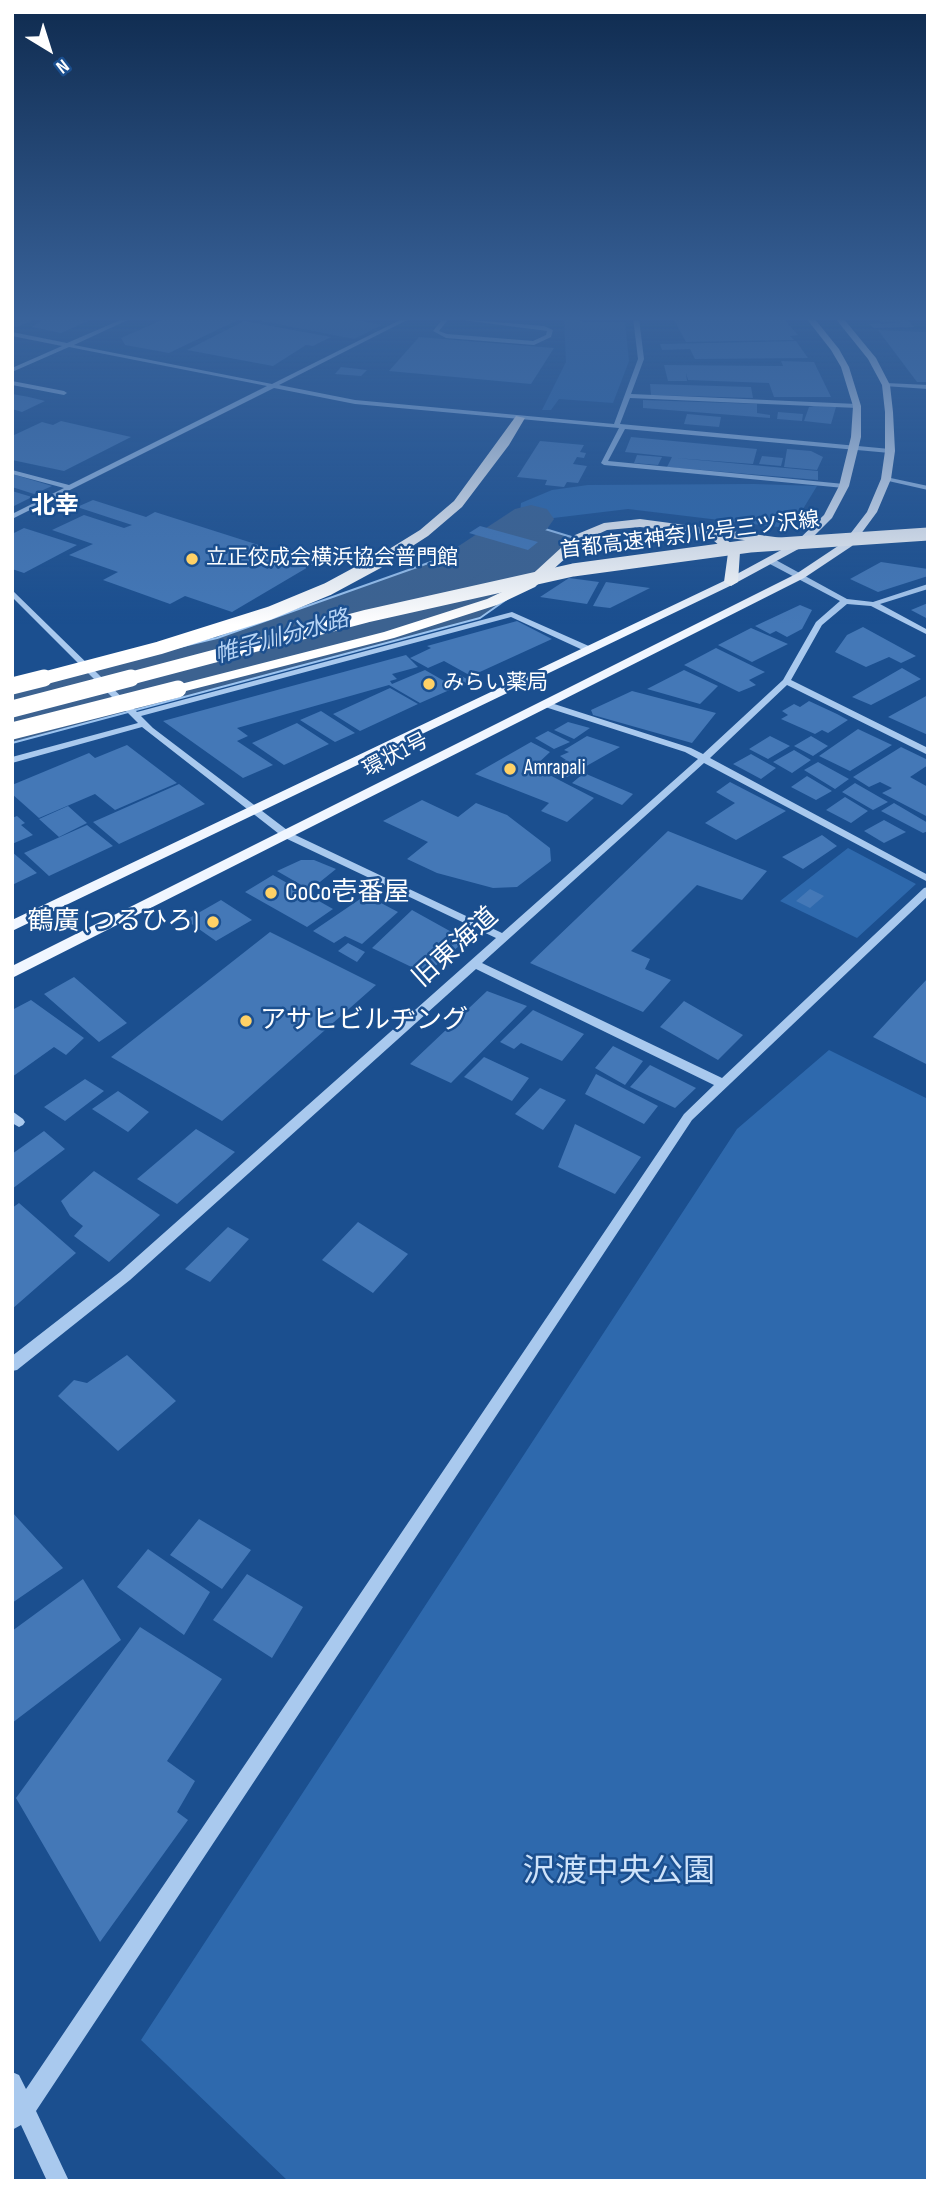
<!DOCTYPE html>
<meta charset="utf-8">
<style>
body{margin:0}
#map{position:relative;width:940px;height:2193px;overflow:hidden;background:#1b4f8f;font-family:"Sofia Sans Condensed",sans-serif}
canvas{display:block}
.frame{position:absolute;inset:0;border:14px solid #fff;pointer-events:none}
.north{position:absolute;left:14px;top:14px;width:70px;height:70px;-webkit-text-stroke:5px #1b4f8f;paint-order:stroke;rotate:142deg;font-size:19px;font-weight:700;line-height:28px;text-align:center;color:#fff}
.north::after{content:'';display:block;margin:auto;width:24px;height:32px;background:#fff;clip-path:polygon(50% 0,100% 100%,50% 72%,0 100%)}
</style>
<div id="map">
<canvas width="940" height="2193"></canvas>
<div class="frame"></div>
<div class="north">N</div>
</div>
<script>
const ctx = document.querySelector('canvas').getContext('2d');
ctx.lineJoin = 'round';
function fillPath(path, color) { ctx.fillStyle = color; ctx.fill(path, 'evenodd'); }
const poly = rows => new Path2D(rows.map(r => 'M' + r).join(''));
function trace(path, color, width, dash) { ctx.strokeStyle = color; ctx.lineWidth = width; ctx.lineCap = dash ? 'butt' : 'round'; ctx.setLineDash(dash || []); ctx.stroke(path); }
function write(font, color, halo, rows, align = 'center') {
  ctx.font = font + ' "Sofia Sans Condensed","Noto Sans JP",sans-serif'; ctx.lineWidth = 5; ctx.setLineDash([]); ctx.textBaseline = 'middle'; ctx.strokeStyle = halo; ctx.fillStyle = color; for (const [text, x, y, turn = 0] of rows) {
    ctx.save(); ctx.translate(x, y); ctx.rotate((+turn || 0) * Math.PI / 180); ctx.textAlign = isNaN(turn) ? turn : align; if (halo) ctx.strokeText(text, 0, 0); ctx.fillText(text, 0, 0); ctx.restore();
  }
}
const green = poly([
 [246,318,345,318,382,325,354,339],
 [564,318,579,318,582,322,625,322,629,361,613,403,559,399,551,410,542,410,566,362],
 [754,484,817,486,792,527,786,528,628,509,545,519,520,513,521,503,552,490,588,485],
 [848,848,916,884,857,938,780,901],
 [829,1050,928,1099,928,2181,288,2181,141,2040,737,1129]
]);
const water = poly([
 [512,519,588,542,480,618,12,743,12,687,217,638,448,556,512,519]
]);
const river = poly([
 [531,505,547,509,554,519,547,529,450,594,433,599,416,594,408,584,416,574,515,509,531,505]
]);
const building = poly([
 [12,318,38,318,17,327,12,326],
 [46,318,71,318,88,321,61,333,32,327],
 [166,318,242,318,169,353,125,345,121,338],
 [673,318,783,318,798,335,790,336,794,340,686,342],
 [877,318,906,318,914,327,874,328,869,324,901,323,881,322],
 [244,321,331,337,313,346,306,345,273,366,187,350],
 [878,330,928,332,928,382,917,382],
 [419,337,554,348,531,384,389,371],
 [796,341,808,358,695,359,690,349,662,350,660,344],
 [781,361,814,362,831,397,774,397,769,383,688,380,686,373,687,381,668,381,664,365,783,366],
 [341,367,367,370,361,376,335,374],
 [650,384,751,387,753,398,651,395],
 [12,394,29,397,45,401,22,412,12,409],
 [643,400,757,404,757,413,770,415,770,418,643,408],
 [819,405,836,407,831,424,804,421,809,407],
 [778,412,803,414,802,421,777,419],
 [687,414,721,417,719,427,684,424],
 [61,421,131,437,64,471,12,460,12,436,42,422,53,425],
 [631,437,757,449,753,464,676,458,818,471,818,480,667,467,672,457,625,452],
 [540,441,584,445,580,452,586,453,584,458,577,457,573,464,587,466,578,483,567,482,564,487,545,485,547,480,517,477],
 [787,449,811,451,823,457,817,470,784,467],
 [637,455,662,457,658,465,634,463],
 [762,456,783,458,781,466,759,464],
 [12,474,52,486,34,494,12,487],
 [12,491,32,497,12,507],
 [93,500,146,517,155,512,315,563,232,612,185,596,170,604,103,580,118,572,69,555,93,544,52,530,84,515,124,528,132,525,77,507],
 [480,526,538,542,528,550,469,533],
 [24,528,77,545,24,573,12,569,12,534],
 [881,562,928,569,928,576,878,592,850,579],
 [569,578,599,582,587,604,540,597],
 [606,582,650,588,610,608,593,606],
 [928,603,928,619,911,610],
 [800,605,812,610,802,629,787,637,776,631,770,634,755,626],
 [517,621,552,639,471,676,444,661,428,668,410,658,431,648,427,646],
 [863,627,916,656,901,663,889,657,866,667,835,652,847,635],
 [751,628,788,644,752,662,718,645],
 [716,648,765,672,749,680,756,685,739,692,684,665],
 [406,655,418,667,392,674,397,679,390,681,392,684,425,670,446,682,460,675,470,681,420,703,389,685,237,728,248,736,237,741,273,765,243,778,163,721],
 [902,668,921,679,871,705,852,697],
 [684,670,718,686,700,704,647,689],
 [390,688,418,704,360,731,333,714],
 [632,691,716,713,692,743,593,715,591,710],
 [928,695,928,735,888,717],
 [809,701,837,714,848,720,828,733,822,730,815,734,781,719,788,715,782,711,794,704,800,707],
 [321,711,355,733,335,742,300,720],
 [568,722,590,728,574,739,554,730],
 [297,723,329,744,284,765,252,743],
 [858,729,892,745,850,771,819,756],
 [548,731,570,742,554,749,535,738],
 [587,736,620,747,567,777,554,766,566,760,560,756,569,752,564,750],
 [770,736,790,746,768,759,749,749],
 [811,736,828,746,813,756,794,746],
 [531,742,550,752,534,767,594,798,567,822,541,811,549,803,475,774],
 [127,745,177,783,115,810,95,794,39,818,12,794,12,785,89,753,95,758],
 [901,747,928,760,928,765,910,777,928,787,928,817,882,793,892,788,880,782,869,787,853,777],
 [794,750,811,760,792,773,773,762],
 [751,754,776,768,761,779,733,764],
 [818,762,849,779,835,789,804,770],
 [584,773,633,794,622,805,572,783],
 [807,776,832,791,816,800,791,787],
 [730,782,786,811,736,840,705,823,735,803,716,792],
 [855,783,888,802,873,810,842,792],
 [179,784,205,804,119,844,93,822],
 [845,797,868,811,851,823,826,810],
 [422,800,458,817,476,803,507,815,550,848,551,861,517,887,493,888,437,873,407,859,428,842,383,821],
 [894,803,928,823,928,831,923,833,881,811],
 [68,806,87,823,59,837,39,819],
 [17,816,25,823,21,825,33,835,12,844,12,818],
 [884,820,906,832,884,843,864,831],
 [87,825,113,846,49,876,24,853],
 [668,831,767,871,742,900,697,885,631,951,650,959,645,969,671,980,643,1012,530,963],
 [822,835,837,846,803,869,782,857],
 [12,852,37,873,12,885],
 [301,860,314,860,336,869,310,890,277,871],
 [273,875,333,909,307,927,245,892],
 [810,889,824,896,810,908,796,901],
 [366,895,398,912,362,944,345,936,334,943,313,931],
 [221,900,252,920,216,941,186,920],
 [412,910,466,940,426,974,372,948],
 [270,932,376,985,222,1121,111,1057],
 [348,943,365,952,357,962,338,951],
 [74,977,127,1023,99,1042,44,994],
 [928,978,928,1065,873,1037],
 [487,991,527,1006,451,1083,410,1064],
 [31,1000,84,1038,66,1055,54,1047,12,1077,12,1010],
 [684,1001,743,1035,718,1060,660,1027],
 [533,1010,584,1034,562,1061,521,1043,514,1049,500,1042],
 [613,1046,643,1061,625,1085,595,1068],
 [484,1057,529,1078,512,1101,464,1077],
 [650,1065,696,1088,675,1108,630,1087],
 [596,1074,658,1106,644,1124,585,1094],
 [85,1079,104,1091,65,1121,44,1107],
 [540,1088,566,1100,543,1130,515,1114],
 [118,1091,149,1112,128,1132,92,1109],
 [575,1124,641,1157,615,1194,558,1167],
 [196,1129,235,1152,177,1204,137,1179],
 [44,1131,65,1149,12,1189,12,1154],
 [94,1171,160,1215,109,1262,74,1236,83,1226,70,1216,61,1201],
 [19,1203,76,1253,12,1309,12,1208],
 [358,1222,408,1254,373,1293,322,1260],
 [228,1227,249,1239,210,1282,185,1269],
 [127,1355,176,1401,118,1451,58,1396,74,1380,87,1383],
 [12,1512,63,1568,12,1603],
 [199,1519,251,1550,222,1589,170,1555],
 [148,1549,210,1592,184,1635,117,1587],
 [247,1574,303,1607,272,1658,213,1620],
 [83,1579,121,1640,12,1723,12,1631],
 [140,1627,222,1679,167,1761,195,1781,177,1812,188,1820,100,1942,16,1798]
]);
const minor = poly([
 [125,318,132,318,74,345,272,384,404,318,411,318,279,385,355,400,614,424,638,359,633,318,639,318,644,359,631,394,857,404,860,406,857,408,630,398,620,424,890,449,893,451,890,453,625,429,608,461,844,484,847,486,844,488,604,465,601,463,619,428,355,404,274,388,12,519,12,514,64,488,12,474,12,470,69,485,267,386,69,347,12,372,12,368,62,346,12,336,12,332,67,343,125,318],
 [437,318,443,318,447,321,439,331,447,334,533,341,546,335,547,331,447,318,544,326,553,330,551,337,534,345,446,338,433,331,441,321,437,318],
 [12,381,64,391,67,393,64,395,12,385,12,381],
 [886,383,928,385,928,389,884,386,886,383],
 [886,477,928,486,928,490,884,480,884,478,886,477],
 [768,559,774,559,847,599,873,602,928,584,928,589,880,604,928,630,928,635,871,606,847,604,822,625,791,680,928,748,928,755,787,685,710,758,928,875,928,882,704,763,482,963,722,1078,924,888,928,887,928,896,692,1120,36,2111,69,2181,47,2181,21,2125,12,2130,12,2072,19,2075,26,2089,684,1114,714,1085,476,969,130,1280,17,1370,12,1371,12,1356,120,1272,496,938,283,837,142,727,12,763,12,757,138,723,12,597,12,590,137,712,512,612,591,647,591,651,585,651,511,617,141,716,153,728,291,833,502,933,698,759,685,752,542,706,542,702,548,702,691,748,703,754,783,680,816,622,840,601,768,563,768,559],
 [12,1111,23,1119,25,1122,23,1125,19,1127,12,1123,12,1111]
]);
const major = poly([
 [806,318,814,318,839,349,849,367,861,406,861,437,849,486,832,518,804,546,732,585,12,931,12,920,724,581,796,542,824,515,839,486,851,437,853,406,841,367,831,350,806,318],
 [835,318,843,318,876,358,890,385,893,412,895,451,891,479,877,512,852,546,804,578,12,978,12,966,796,574,844,542,867,512,881,479,885,451,885,412,882,385,868,359,835,318]
]);
const highway = poly([
 [516,416,525,418,509,445,462,507,428,536,383,565,373,565,373,559,420,530,454,501,516,416],
 [640,519,790,539,796,543,790,547,724,537,740,552,738,582,731,586,724,582,728,553,713,540,712,535,640,527,607,530,583,541,535,587,497,605,394,638,178,693,171,689,173,686,384,632,487,599,525,581,575,535,604,523,640,519]
]);
const highwayBridgeFar1 = poly([
 [37,680,159,648,270,613,328,589,378,562],
 [124,680,367,616,573,570,750,546,928,534]
]);
const highwayBridge = poly([
 [12,686,44,678],
 [12,709,131,678],
 [12,731,178,689]
]);
const markers = [
 [192,559,7,"#ffd166"],
 [429,684,7,"#ffd166"],
 [510,769,7,"#ffd166"],
 [271,893,7,"#ffd166"],
 [213,922,7,"#ffd166"],
 [246,1021,7,"#ffd166"]
];
const farStreetnames = [
 ["首都高速神奈川2号三ツ沢線",690,536,-7],
 ["環状1号",396,756,-27]
];
const farPoinames = [
 ["立正佼成会横浜協会普門館",206,559],
 ["みらい薬局",443,684],
 ["Amrapali",524,769]
];
const farWaternames = [
 ["帷子川分水路",282,638,-16]
];
const farQuarternames = [
 ["北幸",55,507]
];
const poiNames = [
 ["CoCo壱番屋",285,893],
 ["鶴廣 (つるひろ)",199,922,"right"],
 ["アサヒビルヂング",260,1021]
];
const streetNames = [
 ["旧東海道",456,948,-42]
];
const nearParknames = [
 ["沢渡中央公園",619,1873]
];
fillPath(green, '#2e69ad');
fillPath(water, '#3c6290');
trace(water, '#9cc4f0', 2);
fillPath(river, '#3c6290');
fillPath(building, '#4478b7');
fillPath(minor, '#a9c9ee');
fillPath(major, '#f0f6ff');
fillPath(highway, '#fff');
trace(highwayBridgeFar1, '#fff', 13);
trace(highwayBridge, '#fff', 17);
const sky = ctx.createLinearGradient(0, 0, 0, 625);
sky.addColorStop(0, '#0f2b4f');
sky.addColorStop(0.51, '#39639b');
sky.addColorStop(1, '#39639b00');
ctx.fillStyle = sky;
ctx.fillRect(0, 0, 940, 625);
for (const [x, y, r, color] of markers) { const dot = new Path2D(); dot.arc(x, y, r, 0, 2 * Math.PI); ctx.fillStyle = color; ctx.fill(dot); trace(dot, '#1b4f8f', 2.5); }
write('21px', '#fff', '#1b4f8f', farStreetnames);
write('21px', '#fff', '#1b4f8f', farPoinames, 'left');
write('italic 23px', '#b5d3f5', '#1b4f8f', farWaternames);
write('bold 24px', '#fff', '#1b4f8f', farQuarternames);
write('26px', '#fff', '#1b4f8f', poiNames, 'left');
write('26px', '#fff', '#1b4f8f', streetNames);
write('32px', '#cfe3fa', '#1b4f8f', nearParknames);
</script>
